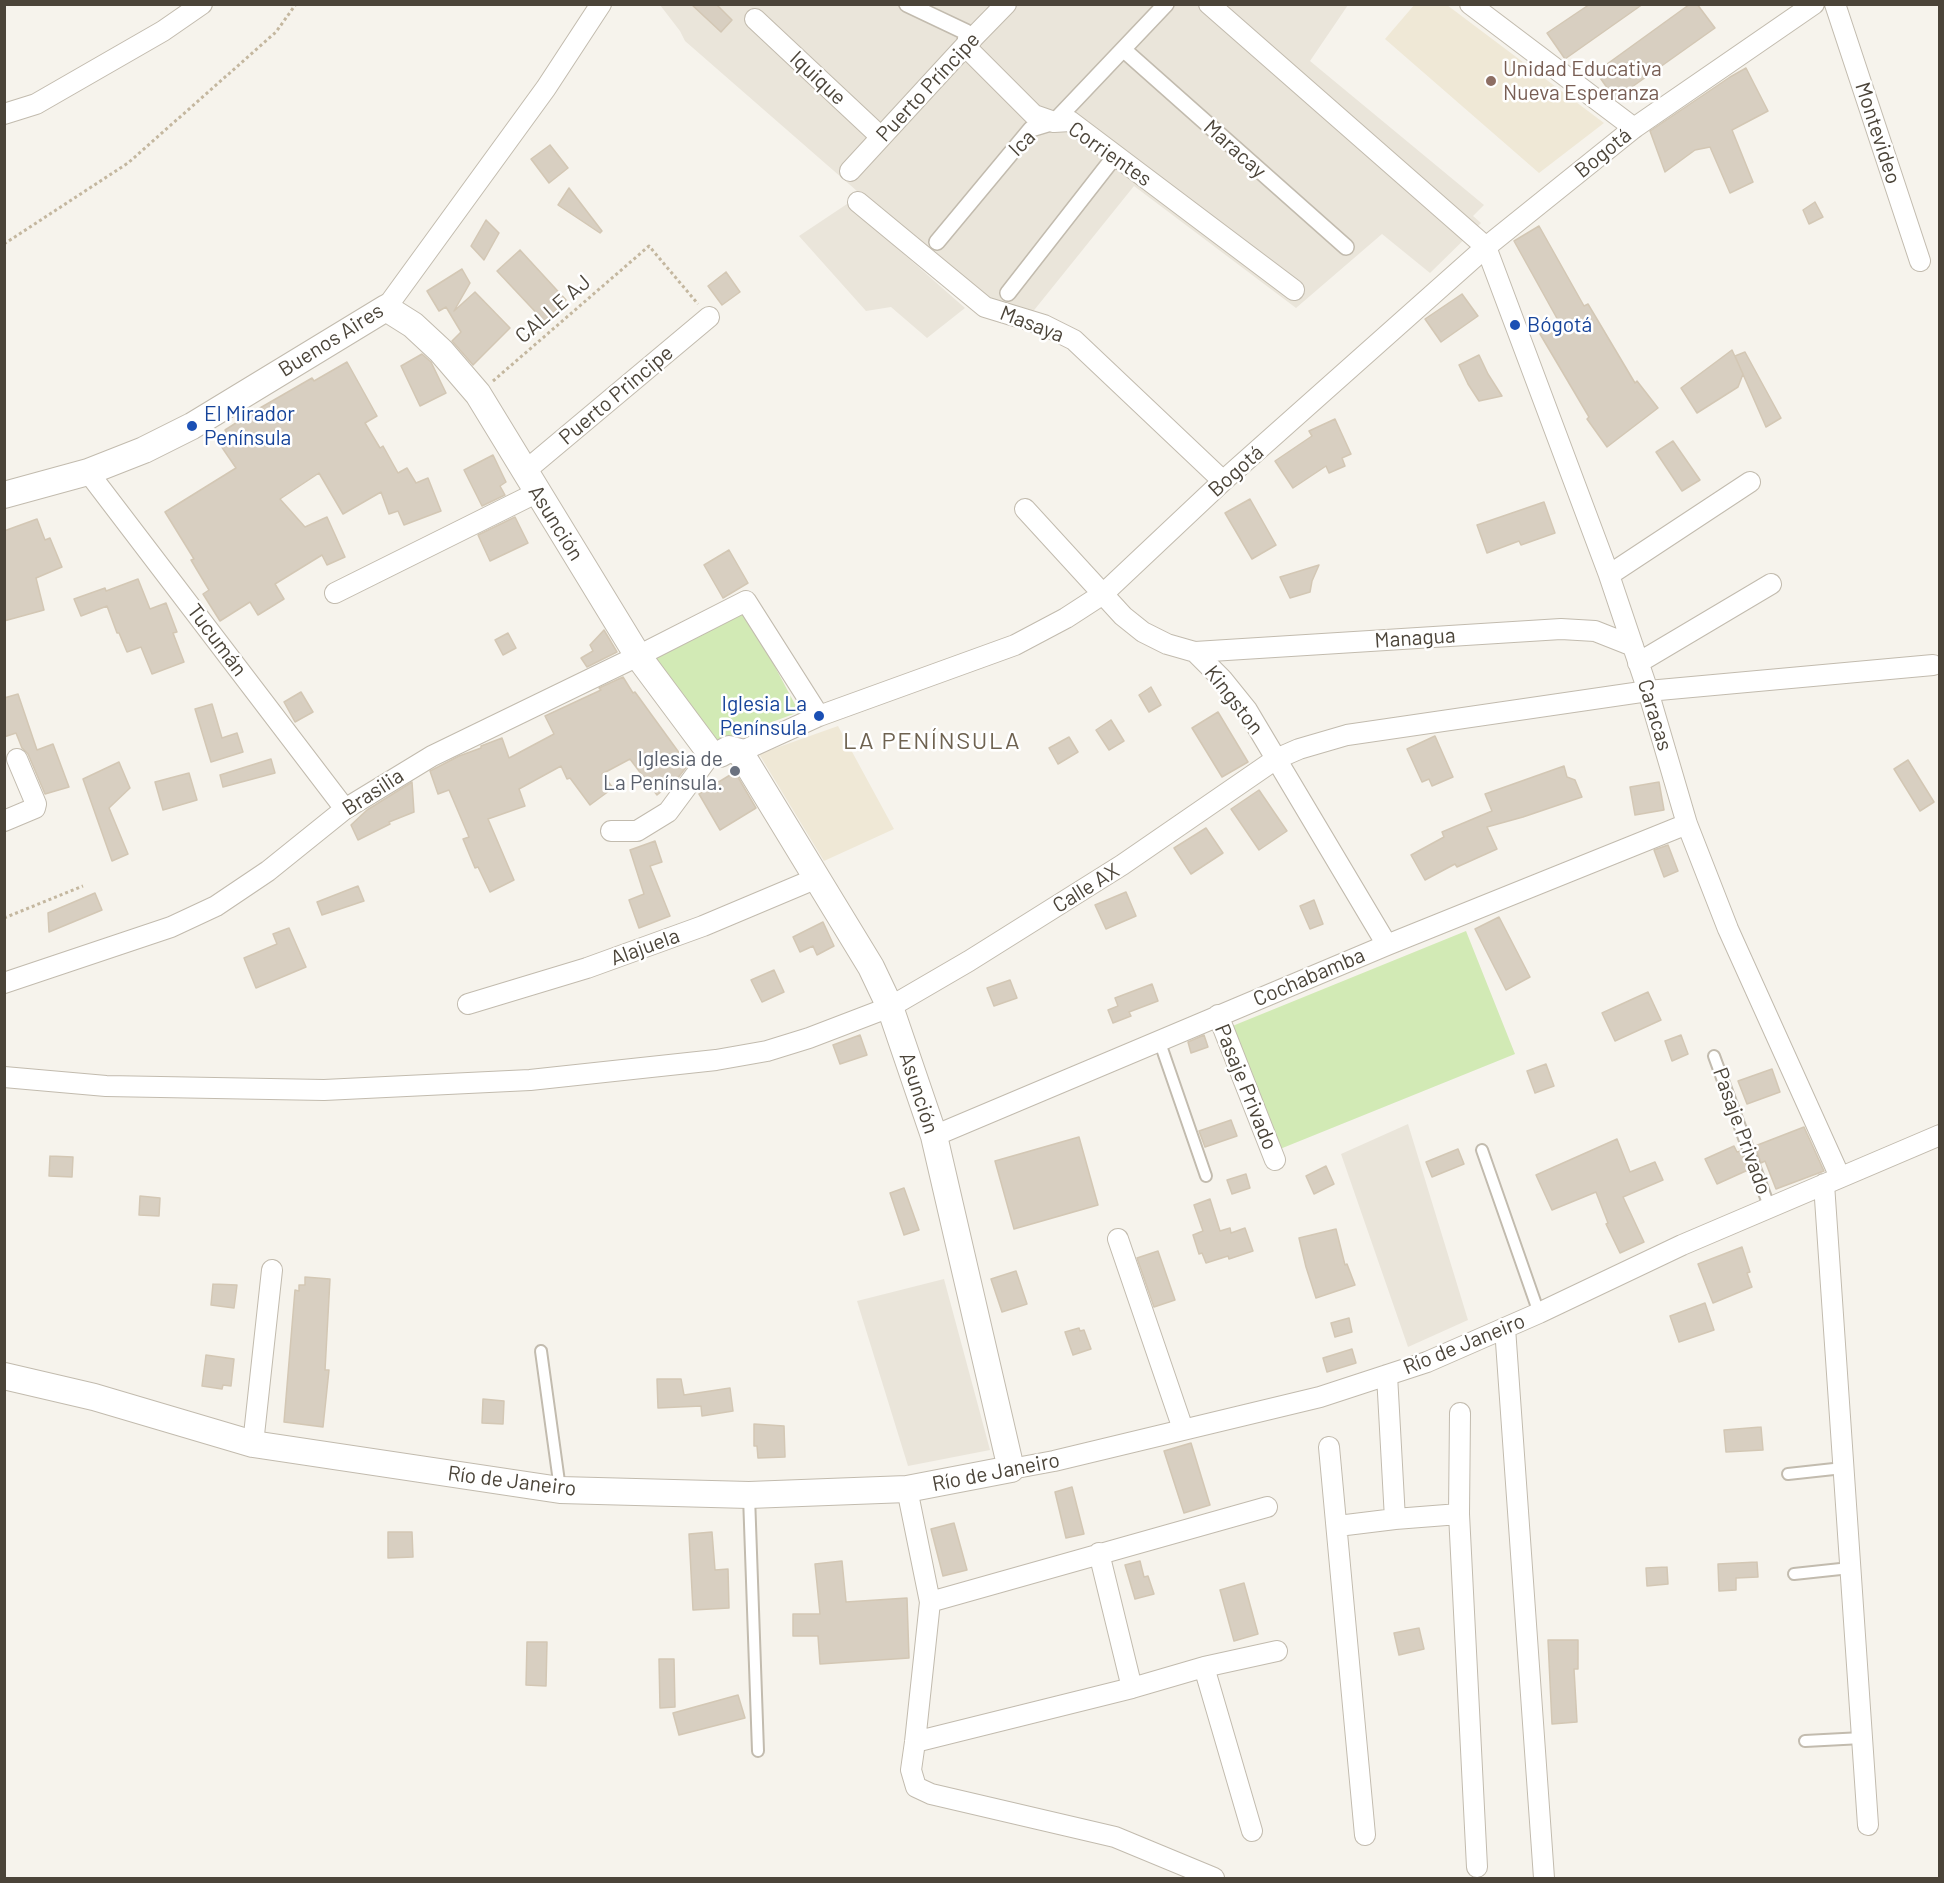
<!DOCTYPE html>
<meta charset="utf-8">
<style>
body{margin:0}
#map{position:relative;width:1944px;height:1883px;overflow:hidden;background:#f6f3ec;font-family:Barlow,sans-serif}
canvas{display:block}
.frame{position:absolute;inset:0;border:6px solid #4b4439;pointer-events:none}
</style>
<div id="map">
<canvas width="1944" height="1883"></canvas>
<div class="frame"></div>
</div>
<script>
const ctx = document.querySelector('canvas').getContext('2d');
ctx.lineJoin = 'round';
function fillPath(path, color) { ctx.fillStyle = color; ctx.fill(path, 'evenodd'); }
const poly = rows => new Path2D(rows.map(r => 'M' + r).join(''));
function trace(path, color, width, dash) { ctx.strokeStyle = color; ctx.lineWidth = width; ctx.lineCap = dash ? 'butt' : 'round'; ctx.setLineDash(dash || []); ctx.stroke(path); }
function write(font, color, halo, rows, align = 'center') {
  ctx.font = font + ' Barlow,sans-serif'; ctx.lineWidth = 5; ctx.setLineDash([]); ctx.textBaseline = 'middle'; ctx.strokeStyle = halo; ctx.fillStyle = color; for (const [text, x, y, turn = 0] of rows) {
    ctx.save(); ctx.translate(x, y); ctx.rotate((+turn || 0) * Math.PI / 180); ctx.textAlign = isNaN(turn) ? turn : align; if (halo) ctx.strokeText(text, 0, 0); ctx.fillText(text, 0, 0); ctx.restore();
  }
}
const residential = poly([
 [660,5,1348,5,1310,61,1484,205,1473,216,1481,223,1430,273,1382,234,1296,308,1134,186,1031,314,975,294,685,41,680,31],
 [847,204,965,308,927,338,891,307,866,311,799,236],
 [1408,1124,1468,1320,1408,1347,1341,1154],
 [944,1279,990,1450,908,1466,857,1301]
]);
const education = poly([
 [1415,4,1447,5,1604,123,1539,173,1385,39],
 [838,726,894,829,824,861,759,754]
]);
const green = poly([
 [745,610,799,712,710,745,651,657],
 [1466,931,1515,1054,1280,1149,1230,1027]
]);
const building = poly([
 [691,4,716,4,732,20,721,32,691,4],
 [1590,4,1643,4,1565,59,1547,33,1590,4],
 [1690,4,1697,4,1715,28,1615,99,1596,72,1690,4],
 [1746,68,1768,111,1732,130,1753,182,1730,193,1710,147,1695,150,1665,172,1650,131,1730,77,1746,68],
 [550,145,568,168,549,183,531,159,550,145],
 [569,188,602,231,600,233,558,205,569,188],
 [1815,202,1823,217,1809,224,1803,210,1815,202],
 [486,220,499,233,484,260,471,246,486,220],
 [1539,226,1584,306,1588,304,1635,383,1637,381,1658,408,1607,447,1587,419,1589,417,1540,334,1559,322,1514,241,1539,226],
 [520,250,566,300,544,321,497,271,520,250],
 [462,269,470,283,454,311,475,292,510,328,473,365,452,341,461,332,446,307,439,311,427,291,462,269],
 [726,272,740,292,722,305,708,286,726,272],
 [1462,294,1478,316,1441,342,1425,319,1462,294],
 [1732,350,1743,374,1738,387,1697,413,1681,388,1732,350],
 [1745,352,1781,418,1766,427,1735,356,1745,352],
 [422,354,431,362,446,393,420,406,401,366,422,354],
 [1479,355,1488,374,1502,396,1479,401,1468,384,1459,365,1479,355],
 [347,362,377,416,365,423,380,448,383,446,398,473,407,468,416,483,428,478,441,511,404,525,398,511,389,514,381,492,343,514,319,473,280,499,305,527,327,517,345,557,327,565,322,555,275,584,284,599,258,615,250,602,220,621,203,594,209,590,191,560,194,559,165,512,236,468,221,446,231,439,225,430,253,412,312,378,314,381,347,362],
 [1335,419,1351,454,1342,458,1345,466,1329,473,1326,466,1293,488,1275,461,1312,436,1309,431,1335,419],
 [1673,441,1700,480,1682,491,1656,452,1673,441],
 [493,455,506,482,500,486,505,495,482,506,464,470,493,455],
 [1250,499,1276,545,1252,559,1225,513,1250,499],
 [1544,502,1555,533,1521,545,1519,541,1487,553,1477,525,1544,502],
 [515,517,528,543,490,561,478,535,515,517],
 [37,519,45,540,50,538,62,567,36,578,44,610,4,621,4,531,37,519],
 [729,550,748,583,723,598,704,565,729,550],
 [1319,565,1312,581,1310,592,1290,598,1280,577,1319,565],
 [138,579,150,609,166,603,177,632,173,633,184,662,152,674,141,647,127,652,119,633,117,633,107,606,81,616,74,599,105,588,106,591,138,579],
 [604,630,617,652,587,667,581,658,593,651,590,645,604,630],
 [508,633,516,648,503,655,495,640,508,633],
 [623,677,633,693,635,692,688,765,677,779,657,795,630,759,602,774,613,788,590,805,570,778,567,779,561,766,519,789,525,806,488,819,514,880,490,892,478,867,475,868,463,839,469,837,449,790,438,794,430,771,459,756,481,748,481,746,502,738,509,758,554,734,545,716,601,690,599,688,623,677],
 [1151,687,1161,705,1149,712,1139,695,1151,687],
 [301,692,313,712,295,722,284,702,301,692],
 [18,694,37,750,53,744,69,787,45,794,28,754,22,748,16,733,4,737,4,698,18,694],
 [212,704,222,738,237,733,243,752,211,762,195,709,212,704],
 [1218,712,1248,762,1222,777,1192,728,1218,712],
 [1111,720,1124,741,1109,750,1096,730,1111,720],
 [1435,736,1453,777,1432,786,1429,779,1422,782,1407,749,1435,736],
 [1069,737,1078,752,1058,764,1049,748,1069,737],
 [271,759,275,773,223,787,220,775,271,759],
 [1908,760,1934,802,1920,811,1894,769,1908,760],
 [119,762,130,788,109,808,128,854,112,861,83,779,119,762],
 [1564,766,1567,777,1575,780,1582,797,1523,817,1487,827,1497,849,1457,867,1455,864,1425,880,1411,855,1444,837,1442,832,1492,811,1485,794,1564,766],
 [735,772,756,808,720,830,699,794,735,772],
 [189,773,197,800,163,810,155,782,189,773],
 [412,782,414,812,389,822,390,824,358,840,351,825,367,810,412,782],
 [1659,782,1664,810,1635,815,1630,787,1659,782],
 [1259,790,1287,831,1259,850,1231,809,1259,790],
 [1206,828,1223,853,1191,874,1174,848,1206,828],
 [655,841,662,862,650,866,670,916,639,928,629,900,644,894,630,850,655,841],
 [1668,845,1678,871,1664,877,1654,850,1668,845],
 [358,886,364,901,322,915,317,902,358,886],
 [1126,892,1136,916,1106,929,1095,905,1126,892],
 [95,893,102,910,49,932,48,913,95,893],
 [1314,900,1323,924,1310,929,1300,906,1314,900],
 [1499,917,1530,977,1506,990,1475,929,1499,917],
 [823,922,834,946,817,955,813,946,800,952,793,937,823,922],
 [289,928,306,967,256,988,244,958,277,944,273,934,289,928],
 [774,970,784,992,762,1002,751,980,774,970],
 [1010,980,1017,998,994,1006,987,988,1010,980],
 [1152,984,1158,1001,1129,1012,1131,1016,1113,1023,1108,1010,1118,1006,1115,998,1152,984],
 [1648,992,1661,1020,1615,1041,1602,1013,1648,992],
 [860,1035,867,1055,840,1064,833,1045,860,1035],
 [1204,1035,1208,1047,1191,1053,1188,1042,1204,1035],
 [1681,1035,1688,1054,1672,1061,1665,1041,1681,1035],
 [1546,1064,1554,1086,1535,1093,1527,1071,1546,1064],
 [1772,1069,1780,1092,1747,1104,1738,1081,1772,1069],
 [1231,1120,1237,1136,1205,1147,1199,1131,1231,1120],
 [1804,1127,1824,1171,1776,1189,1765,1161,1761,1163,1755,1146,1804,1127],
 [1079,1137,1098,1205,1014,1229,995,1161,1079,1137],
 [1617,1139,1630,1172,1655,1162,1663,1180,1623,1197,1644,1242,1620,1253,1606,1224,1608,1223,1596,1192,1552,1210,1536,1175,1617,1139],
 [1734,1146,1737,1152,1741,1151,1748,1170,1717,1184,1705,1159,1734,1146],
 [1458,1149,1464,1164,1432,1177,1426,1162,1458,1149],
 [50,1156,73,1157,72,1177,49,1176,50,1156],
 [1326,1166,1334,1184,1314,1194,1306,1176,1326,1166],
 [1246,1174,1250,1188,1232,1194,1227,1180,1246,1174],
 [904,1188,919,1230,904,1235,890,1193,904,1188],
 [140,1196,160,1198,159,1216,139,1215,140,1196],
 [1210,1199,1220,1231,1230,1228,1231,1233,1245,1228,1253,1251,1229,1259,1228,1256,1206,1263,1202,1253,1199,1254,1193,1235,1203,1231,1194,1205,1210,1199],
 [1336,1229,1345,1265,1347,1264,1355,1285,1316,1298,1306,1267,1299,1238,1336,1229],
 [1742,1247,1750,1272,1747,1273,1752,1287,1713,1303,1698,1264,1742,1247],
 [1158,1251,1175,1300,1154,1307,1137,1258,1158,1251],
 [1016,1271,1027,1304,1002,1312,991,1279,1016,1271],
 [305,1277,330,1279,325,1370,329,1370,323,1427,284,1422,295,1290,299,1291,299,1285,305,1285,305,1277],
 [213,1284,237,1285,234,1308,211,1305,213,1284],
 [1705,1303,1714,1330,1679,1342,1670,1316,1705,1303],
 [1349,1318,1352,1332,1335,1337,1331,1323,1349,1318],
 [1079,1328,1080,1331,1084,1330,1091,1349,1073,1355,1065,1332,1079,1328],
 [1352,1349,1356,1363,1327,1372,1323,1358,1352,1349],
 [206,1355,234,1359,231,1386,223,1385,222,1389,202,1386,206,1355],
 [657,1379,681,1379,684,1395,730,1388,733,1411,702,1416,701,1406,658,1408,657,1379],
 [483,1399,504,1401,503,1424,482,1423,483,1399],
 [754,1424,784,1426,785,1457,758,1458,757,1446,754,1446,754,1424],
 [1761,1427,1763,1450,1726,1452,1724,1430,1761,1427],
 [1191,1443,1210,1505,1184,1513,1164,1451,1191,1443],
 [1072,1487,1084,1534,1066,1538,1055,1492,1072,1487],
 [954,1523,967,1570,943,1576,931,1529,954,1523],
 [388,1532,412,1532,413,1557,388,1558,388,1532],
 [712,1532,715,1570,728,1569,729,1608,693,1610,689,1534,712,1532],
 [842,1561,846,1602,907,1598,909,1658,820,1664,818,1636,793,1636,793,1614,820,1614,815,1564,842,1561],
 [1140,1561,1144,1577,1148,1576,1154,1594,1135,1599,1125,1565,1140,1561],
 [1757,1562,1758,1577,1736,1578,1736,1590,1719,1591,1718,1564,1757,1562],
 [1667,1567,1668,1584,1647,1586,1646,1568,1667,1567],
 [1244,1583,1258,1634,1234,1641,1220,1590,1244,1583],
 [1419,1628,1424,1649,1399,1655,1394,1633,1419,1628],
 [1548,1640,1578,1640,1578,1669,1574,1669,1577,1722,1552,1724,1548,1640],
 [527,1642,547,1642,546,1686,526,1685,527,1642],
 [659,1659,674,1659,675,1707,660,1708,659,1659],
 [738,1695,745,1718,679,1735,673,1713,738,1695]
]);
const path = poly([
 [4,244,128,163,276,32,296,4],
 [493,381,649,246,698,304],
 [4,918,83,886]
]);
const service = poly([
 [1159,1040,1206,1176],
 [1714,1056,1769,1206],
 [1482,1150,1539,1313],
 [541,1351,560,1489],
 [1788,1474,1843,1468],
 [749,1496,758,1751],
 [1794,1574,1850,1568],
 [1805,1741,1862,1738]
]);
const pedestrian = poly([
 [907,4,966,32,965,46],
 [1124,50,1346,247],
 [937,242,1031,129,1054,122,1166,4],
 [1008,293,1115,156]
]);
const minor = poly([
 [1209,4,1486,247,1609,575,1648,691,1687,824,1728,929,1840,1177],
 [1470,4,1634,128],
 [1835,4,1920,261],
 [755,19,881,137],
 [965,46,1034,115,1054,122,1070,121,1294,290],
 [4,114,36,104,163,31,202,4],
 [850,171,965,46,1006,4],
 [858,202,985,307,1044,325,1074,340,1223,481],
 [386,308,546,88,601,4],
 [88,472,345,809],
 [524,472,709,317],
 [1025,509,1123,616,1143,632,1167,644,1195,652,1222,679,1247,710,1387,945],
 [1609,575,1750,482],
 [335,593,538,492],
 [1195,652,1561,629,1595,631,1633,646],
 [1638,663,1771,584],
 [740,752,819,716,1015,645,1066,618,1103,594,1223,481,1486,247,1634,128,1814,4],
 [4,821,35,808,36,804,17,759],
 [611,831,637,831,668,812,711,754],
 [4,983,171,927,216,906,268,871,345,809,432,756,638,656,746,601,819,716],
 [468,1004,587,968,703,926,817,878],
 [1218,1015,1275,1160],
 [4,1077,106,1086,324,1090,530,1080,716,1060,767,1051,809,1038,890,1007,969,961,1122,865,1276,759,1299,749,1347,735,1648,691,1933,665],
 [934,1136,1387,945,1687,824],
 [1824,1184,1868,1825],
 [1118,1239,1183,1429],
 [1505,1328,1544,1878],
 [1387,1375,1395,1519,1459,1514],
 [1460,1413,1459,1514,1477,1867],
 [253,1444,272,1270],
 [1329,1447,1365,1835],
 [1011,1469,1054,1461,1320,1397,1427,1362,1539,1313,1682,1245,1940,1135],
 [907,1489,930,1602,915,1742,911,1770,916,1787,931,1794,1115,1837,1214,1878],
 [1338,1526,1395,1519],
 [1099,1553,1132,1688],
 [930,1602,1267,1507],
 [1204,1667,1252,1831],
 [915,1742,1132,1688,1204,1667,1277,1651]
]);
const tertiary = poly([
 [4,495,88,472,144,450,192,426,386,308,413,325,441,351,478,394,638,656,711,754,720,754,729,749,740,752,871,967,890,1007,934,1136,1011,1469,907,1489,749,1495,560,1490,253,1444,94,1397,4,1376]
]);
const markers = [
 [1491,81,6,"#8d6e63"],
 [1515,325,6,"#1a4fb4"],
 [192,426,6,"#1a4fb4"],
 [819,716,6,"#1a4fb4"],
 [735,771,6,"#6b7280"]
];
const educationNames = [
 ["Unidad Educativa",1503,69],
 ["Nueva Esperanza",1503,93]
];
const streetNames = [
 ["Iquique",818,78,43],
 ["Puerto Príncipe",928,87,-47],
 ["Montevideo",1878,133,72],
 ["Ica",1022,143,-45],
 ["Maracay",1235,149,42],
 ["Bogotá",1603,153,-39],
 ["Corrientes",1110,154,35],
 ["CALLE AJ",553,309,-41],
 ["Masaya",1032,324,21],
 ["Buenos Aires",331,340,-32],
 ["Puerto Principe",616,395,-40],
 ["Bogotá",1236,471,-42],
 ["Asunción",556,523,58],
 ["Managua",1415,638,-4],
 ["Tucumán",217,640,53],
 ["Kingston",1234,700,52],
 ["Caracas",1655,715,73],
 ["Brasilia",373,792,-33],
 ["Calle AX",1086,888,-32],
 ["Alajuela",645,947,-20],
 ["Cochabamba",1309,977,-23],
 ["Pasaje Privado",1246,1087,68],
 ["Asunción",919,1093,72],
 ["Pasaje Privado",1742,1131,70],
 ["Río de Janeiro",1464,1344,-22],
 ["Río de Janeiro",996,1472,-11],
 ["Río de Janeiro",512,1481,7]
];
const transitNames = [
 ["Bógotá",1527,325],
 ["El Mirador",204,414],
 ["Península",204,438],
 ["Iglesia La",807,704,"right"],
 ["Península",807,728,"right"]
];
const worshipNames = [
 ["Iglesia de",723,759],
 ["La Península.",723,783]
];
const quarterNames = [
 ["LA PENÍNSULA",932,741]
];
fillPath(residential, '#eae5da');
fillPath(education, '#efe8d6');
fillPath(green, '#d2eab5');
fillPath(building, '#d8cfc1');
trace(building, '#d3c7b4', 1.5);
trace(service, '#c2bbae', 14);
trace(pedestrian, '#c2bbae', 18);
trace(minor, '#c2bbae', 22);
trace(tertiary, '#c2bbae', 28);
trace(path, '#c4b79f', 3, [3, 3]);
trace(service, '#fff', 10);
trace(pedestrian, '#fff', 15);
trace(minor, '#fff', 20);
trace(tertiary, '#fff', 26);
for (const [x, y, r, color] of markers) { const dot = new Path2D(); dot.arc(x, y, r, 0, 2 * Math.PI); ctx.fillStyle = color; ctx.fill(dot); trace(dot, '#fff', 2); }
write('21px', '#785e54', '#fff', educationNames, 'left');
write('21px', '#4b4439', '#fff', streetNames);
write('21px', '#164399', '#fff', transitNames, 'left');
write('21px', '#5b616d', '#fff', worshipNames, 'right');
ctx.letterSpacing = '1.5px';
write('24px', '#6e6250', '#fff', quarterNames);
ctx.letterSpacing = '0px';
</script>
